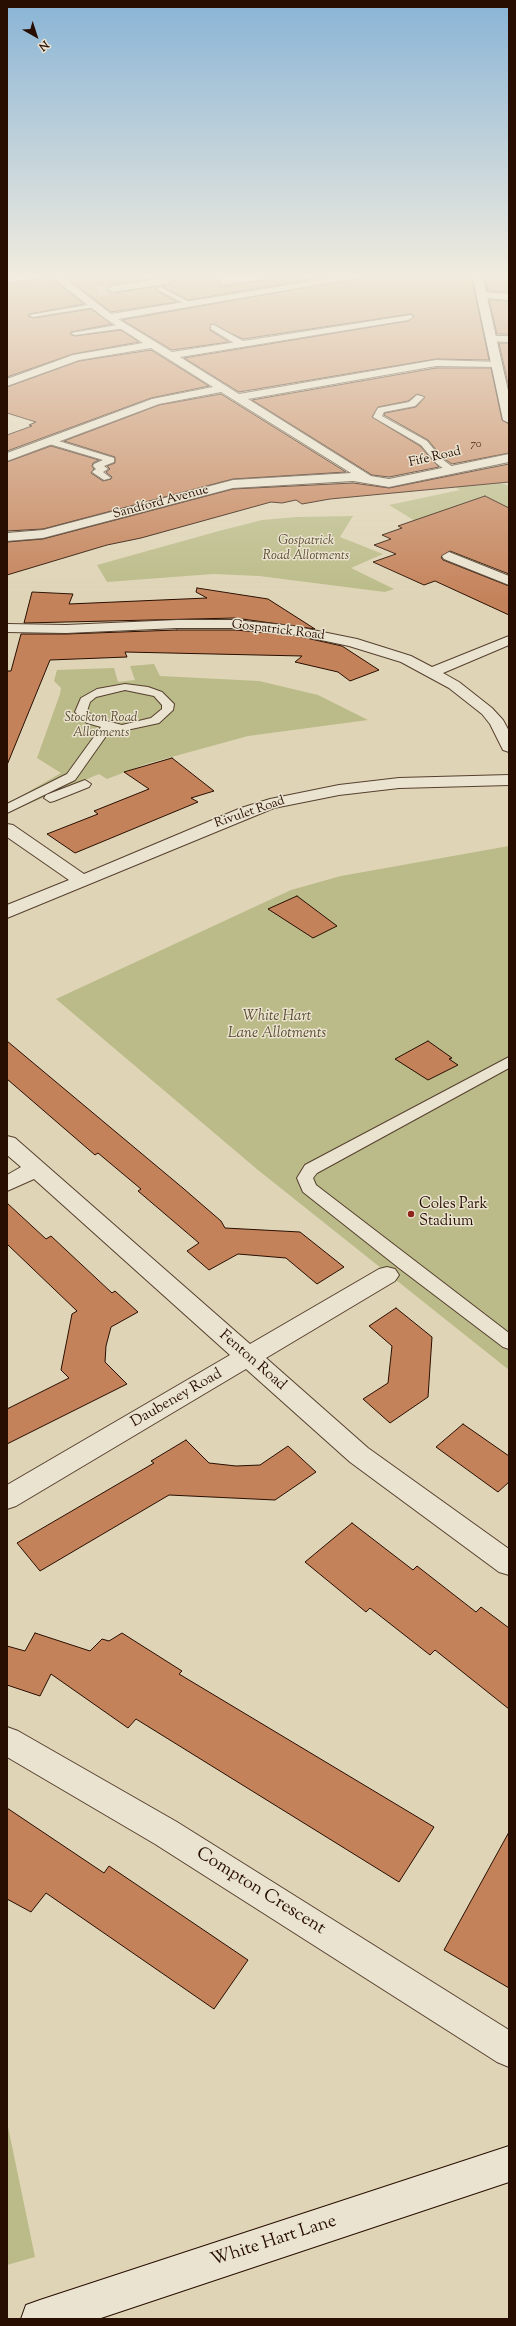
<!DOCTYPE html>
<style>
body{margin:0}
#map{position:relative;width:516px;height:2326px;overflow:hidden;background:#dfd4b6;font-family:"Sorts Mill Goudy",serif}
canvas{display:block}
.frame{position:absolute;inset:0;border:8px solid #280e00;pointer-events:none}
.north{position:absolute;left:16px;top:16px;width:40px;height:40px;-webkit-text-stroke:3px #eae3d0;paint-order:stroke;rotate:141deg;font-size:11px;font-weight:700;line-height:16px;text-align:center;color:#280e00}
.north::after{content:'';display:block;margin:auto;width:14px;height:18px;background:#280e00;clip-path:polygon(50% 0,100% 100%,50% 72%,0 100%)}
</style>
<div id="map">
<canvas width="516" height="2326"></canvas>
<div class="frame"></div>
<div class="north">N</div>
</div>
<script>
const ctx = document.querySelector('canvas').getContext('2d');
ctx.lineJoin = 'round';
function fillPath(path, color) { ctx.fillStyle = color; ctx.fill(path, 'evenodd'); }
const poly = rows => new Path2D(rows.map(r => 'M' + r).join(''));
function trace(path, color, width, dash) { ctx.strokeStyle = color; ctx.lineWidth = width; ctx.lineCap = dash ? 'butt' : 'round'; ctx.setLineDash(dash || []); ctx.stroke(path); }
function write(font, color, halo, rows, align = 'center') {
  ctx.font = font + ' "Sorts Mill Goudy",serif'; ctx.lineWidth = 3; ctx.setLineDash([]); ctx.textBaseline = 'middle'; ctx.strokeStyle = halo; ctx.fillStyle = color; for (const [text, x, y, turn = 0] of rows) {
    ctx.save(); ctx.translate(x, y); ctx.rotate((+turn || 0) * Math.PI / 180); ctx.textAlign = isNaN(turn) ? turn : align; if (halo) ctx.strokeText(text, 0, 0); ctx.fillText(text, 0, 0); ctx.restore();
  }
}
const green = poly([
 [442,479,501,483,509,486,509,533,420,524,389,505,460,490],
 [353,516,340,537,383,554,351,568,394,589,385,592,259,576,213,574,107,582,97,565,219,531,262,520,296,517],
 [154,664,160,676,259,681,318,695,368,720,248,736,146,764,107,779,99,774,12,811,7,807,7,804,61,773,37,758,60,694,61,688,54,681,57,670,114,668,118,682,135,680,130,666],
 [509,846,509,1370,258,1170,56,999,291,890,341,876],
 [7,2122,35,2257,7,2265]
]);
const building = poly([
 [70,274,219,274,220,286,309,274,344,274,188,300,161,286,171,284,171,278,167,277,113,285,107,290,113,293,158,286,156,289,157,291,177,302,111,312,63,275,70,274],
 [381,274,471,274,489,360,436,359,239,392,184,358,408,321,414,316,411,314,243,339,211,324,210,330,229,342,172,350,122,320,381,274],
 [484,274,509,274,509,292,487,291,484,274],
 [50,277,84,304,29,314,28,316,33,318,91,309,112,324,71,332,70,334,75,336,121,330,139,342,73,354,7,377,7,283,50,277],
 [489,300,509,301,509,334,497,334,489,300],
 [499,343,509,343,509,388,499,343],
 [151,350,209,386,151,398,7,451,7,435,32,426,29,425,36,422,7,413,7,387,79,361,151,350],
 [436,368,491,368,502,420,509,424,509,453,452,464,443,458,428,440,384,415,385,413,416,407,425,397,417,394,408,401,378,407,372,417,420,446,439,467,389,477,372,475,252,400,436,368],
 [221,394,346,472,233,479,43,529,7,531,7,462,51,446,99,460,93,463,92,466,94,469,91,473,103,481,111,479,112,477,106,472,110,469,107,466,115,463,115,457,64,441,159,405,221,394],
 [509,464,509,482,330,499,302,504,296,500,282,503,271,502,141,538,107,545,7,575,7,542,43,539,233,489,353,483,389,488,509,464],
 [485,496,509,508,509,574,450,551,441,557,443,560,509,586,509,615,435,581,424,585,373,562,396,554,374,545,391,539,382,535,402,528,398,526,485,496],
 [197,588,268,599,315,629,235,618,24,623,32,592,73,594,69,604,207,598,196,592,197,588],
 [177,630,235,630,293,635,342,646,379,670,350,681,338,672,295,662,302,656,125,652,127,657,50,660,7,765,7,671,11,671,21,634,66,634,177,630],
 [172,758,214,791,191,798,198,802,75,853,47,834,98,814,94,811,149,789,124,772,172,758],
 [297,896,337,926,313,938,268,909,297,896],
 [7,1041,184,1189,221,1221,225,1228,300,1232,344,1267,317,1284,286,1258,238,1254,209,1270,187,1251,199,1243,138,1191,141,1189,98,1153,95,1155,7,1079,7,1041],
 [428,1041,452,1058,449,1059,458,1065,428,1080,395,1059,428,1041],
 [7,1203,46,1239,51,1236,112,1293,115,1291,138,1312,111,1327,106,1346,105,1362,127,1384,7,1444,7,1409,69,1378,61,1370,72,1314,77,1311,7,1244,7,1203],
 [396,1308,432,1337,428,1397,390,1423,363,1399,388,1383,392,1346,369,1326,396,1308],
 [463,1424,509,1456,509,1482,498,1492,436,1447,463,1424],
 [186,1440,209,1463,236,1466,260,1465,288,1446,316,1472,275,1500,169,1495,40,1571,17,1543,154,1463,151,1461,186,1440],
 [352,1523,413,1570,417,1566,476,1612,481,1607,509,1628,509,1709,435,1650,430,1655,370,1608,366,1612,305,1562,352,1523],
 [35,1633,90,1651,102,1639,109,1641,122,1633,182,1671,179,1674,434,1827,399,1882,136,1719,128,1728,51,1674,40,1696,7,1685,7,1646,25,1651,35,1633],
 [7,1808,104,1873,109,1866,248,1960,214,2009,46,1893,31,1912,7,1899,7,1808],
 [509,1832,509,1988,444,1950,509,1832]
]);
const streetTunnel = poly([
 [97,291,113,289]
]);
const lane = poly([
 [160,287,193,304,195,305,189,306,158,290,157,289,160,287],
 [93,304,97,306,95,307,33,317,29,315,93,304],
 [123,324,127,326,126,328,75,335,71,333,123,324],
 [214,325,245,342,246,344,239,346,211,329,211,325,214,325],
 [417,395,424,397,415,406,384,412,382,416,427,441,442,459,454,468,454,472,448,472,436,463,421,445,373,417,378,408,409,402,417,395],
 [49,438,114,458,114,462,104,466,108,469,103,472,111,478,104,480,92,472,96,469,93,466,94,464,103,460,46,443,46,439,49,438],
 [125,684,148,687,162,692,174,704,173,710,159,723,122,731,111,729,75,780,7,813,7,804,67,774,101,727,87,723,75,712,81,698,97,689,125,684],
 [125,690,154,696,162,705,162,709,151,718,122,725,95,718,87,711,90,702,96,697,125,690],
 [85,780,91,784,89,787,54,801,50,802,44,798,46,795,85,780],
 [509,1057,509,1068,317,1173,313,1178,316,1185,509,1333,509,1349,503,1347,399,1268,303,1192,297,1178,305,1165,509,1057]
]);
const street = poly([
 [7,274,24,274,7,279,7,274],
 [48,274,59,274,111,314,356,274,380,274,118,319,172,352,411,315,413,317,408,320,180,357,239,394,436,360,500,362,500,366,496,367,436,366,248,399,371,476,389,479,509,454,509,462,389,487,353,481,233,488,43,538,7,541,7,533,43,530,233,480,351,473,221,392,159,404,7,461,7,453,152,399,213,387,151,348,79,360,7,386,7,379,73,355,143,343,106,319,48,274],
 [167,278,170,279,170,283,113,292,108,289,113,286,167,278],
 [481,292,509,294,509,300,478,297,476,295,481,292],
 [491,336,509,336,509,342,487,341,487,337,491,336],
 [449,552,509,576,509,585,444,559,442,556,449,552],
 [177,620,235,620,293,626,357,639,411,656,432,667,509,636,509,645,443,673,459,682,492,708,503,720,509,731,509,752,503,750,490,724,482,714,449,688,401,662,349,646,293,634,235,628,177,628,66,633,7,632,7,624,66,625,177,620],
 [509,775,509,785,399,788,339,795,274,808,7,918,7,905,69,880,7,837,7,824,13,825,84,874,241,808,270,799,339,785,399,778,509,775],
 [7,1136,15,1138,250,1344,379,1269,387,1267,395,1269,399,1275,395,1281,266,1358,368,1448,509,1549,509,1575,499,1572,350,1462,246,1369,16,1506,7,1509,7,1485,230,1355,34,1179,7,1191,7,1175,21,1167,7,1155,7,1136],
 [7,1727,18,1731,177,1822,509,2030,509,2067,497,2062,155,1844,7,1757,7,1727]
]);
const secondary = poly([
 [472,274,482,274,509,395,509,423,503,420,472,274],
 [509,2146,509,2182,98,2319,21,2319,26,2305,40,2300,509,2146]
]);
const markers = [
 [411,1214,4,"#8f2418"]
];
const farNumbernames = [
 ["70",476,445]
];
const farStreetnames = [
 ["Fife Road",435,458,-13],
 ["Sandford Avenue",161,503,-15],
 ["Gospatrick Road",278,631,7],
 ["Rivulet Road",250,813,-19]
];
const farParknames = [
 ["Gospatrick",306,542],
 ["Road Allotments",306,557],
 ["Stockton Road",101,719],
 ["Allotments",101,734]
];
const parkNames = [
 ["White Hart",277,1017],
 ["Lane Allotments",277,1034]
];
const poiNames = [
 ["Coles Park",419,1205],
 ["Stadium",419,1222]
];
const streetNames = [
 ["Fenton Road",252,1361,41],
 ["Daubeney Road",177,1399,-30]
];
const nearStreetnames = [
 ["Compton Crescent",260,1892,32],
 ["White Hart Lane",274,2242,-18]
];
fillPath(green, '#babb88');
fillPath(building, '#c4825a');
trace(building, '#280e00', 1);
trace(streetTunnel, '#c4b69b', 10, [10, 5]);
trace(lane, '#56402e', 2);
trace(street, '#56402e', 2);
trace(secondary, '#280e00', 2);
fillPath(lane, '#eae3d0');
fillPath(street, '#eae3d0');
fillPath(secondary, '#eae3d0');
const sky = ctx.createLinearGradient(0, 0, 0, 600);
sky.addColorStop(0, '#89b4d6');
sky.addColorStop(0.46, '#f1ecde');
sky.addColorStop(1, '#f1ecde00');
ctx.fillStyle = sky;
ctx.fillRect(0, 0, 516, 600);
for (const [x, y, r, color] of markers) { const dot = new Path2D(); dot.arc(x, y, r, 0, 2 * Math.PI); ctx.fillStyle = color; ctx.fill(dot); trace(dot, '#eae3d0', 1.5); }
write('11px', '#4f2b16', null, farNumbernames);
write('13px', '#280e00', '#eae3d0', farStreetnames);
write('italic 13px', '#5b4b30', '#eae3d0', farParknames);
write('italic 15px', '#5b4b30', '#eae3d0', parkNames);
write('15px', '#280e00', '#eae3d0', poiNames, 'left');
write('15px', '#280e00', '#eae3d0', streetNames);
write('18px', '#280e00', '#eae3d0', nearStreetnames);
</script>
